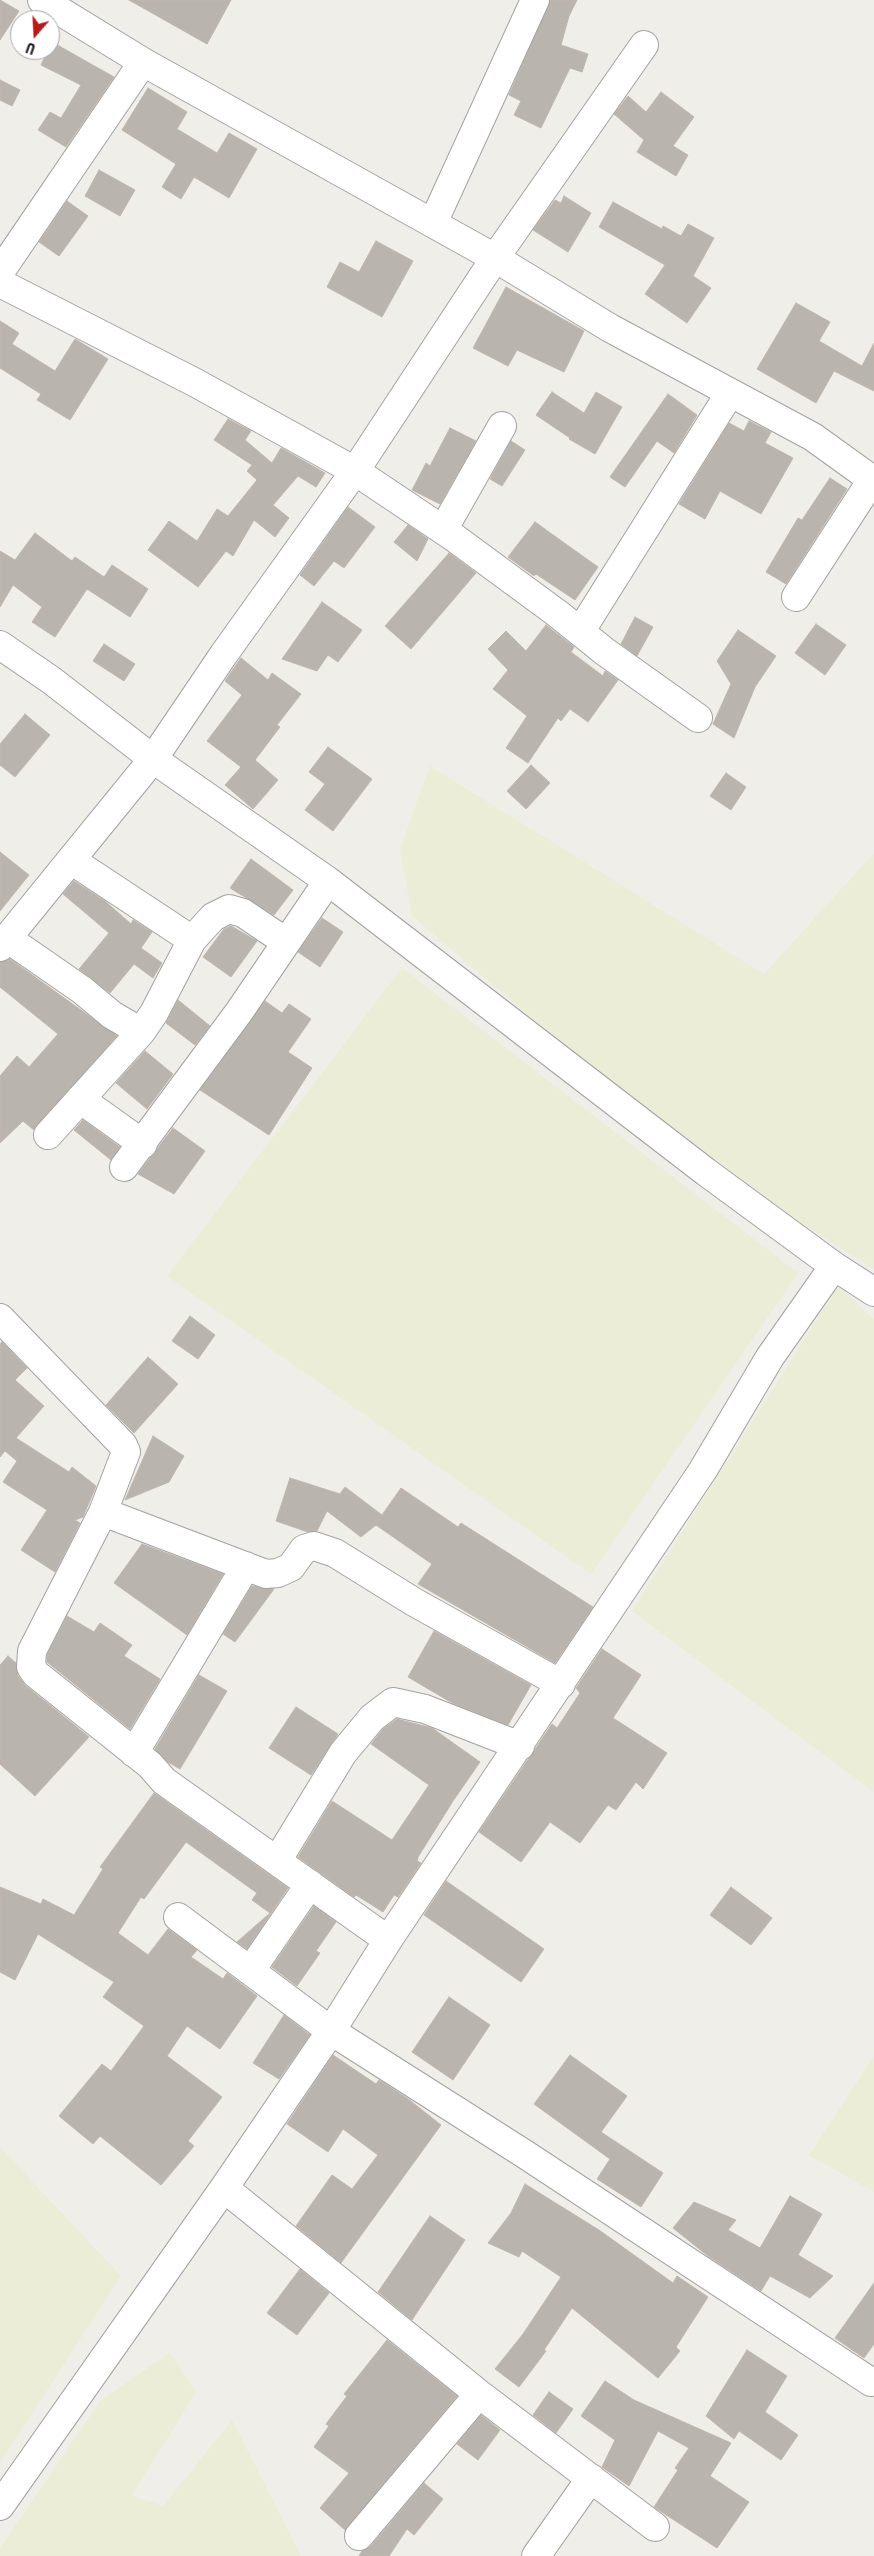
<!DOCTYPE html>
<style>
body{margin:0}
#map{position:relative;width:874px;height:2556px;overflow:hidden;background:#f0eee9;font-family:"Asap Condensed",sans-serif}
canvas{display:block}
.north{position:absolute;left:10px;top:10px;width:50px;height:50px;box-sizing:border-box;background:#fff;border:1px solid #a6a6a6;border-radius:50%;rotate:199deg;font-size:14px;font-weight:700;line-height:20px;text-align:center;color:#212121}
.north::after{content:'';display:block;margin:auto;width:18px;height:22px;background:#bc1916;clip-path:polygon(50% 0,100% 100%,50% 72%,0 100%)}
</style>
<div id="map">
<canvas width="874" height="2556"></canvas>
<div class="north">U</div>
</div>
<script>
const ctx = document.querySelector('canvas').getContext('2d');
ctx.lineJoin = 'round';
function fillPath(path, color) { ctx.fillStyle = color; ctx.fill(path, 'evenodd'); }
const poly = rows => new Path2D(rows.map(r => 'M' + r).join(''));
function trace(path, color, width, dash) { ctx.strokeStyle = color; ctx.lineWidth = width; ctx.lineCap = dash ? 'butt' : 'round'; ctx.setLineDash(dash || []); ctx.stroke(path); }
const farmland = poly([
 [430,766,764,974,874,853,874,1269,798,1221,571,1051,412,916,400,849],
 [402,968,798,1273,591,1574,167,1276],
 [839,1285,874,1320,874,1792,632,1611],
 [874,2056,874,2192,809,2155],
 [0,2147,121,2276,0,2463],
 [170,2353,196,2392,132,2495,163,2506,232,2420,301,2556,0,2556,0,2548,101,2400]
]);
const building = poly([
 [0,0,19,11,0,40,0,0],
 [129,0,231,0,207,44,129,0],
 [550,0,577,0,569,16,561,45,588,54,582,72,570,68,541,128,514,115,521,101,509,95,550,0],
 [52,42,114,77,66,147,38,130,50,112,61,118,81,85,41,65,52,42],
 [0,80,20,90,12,106,0,100,0,80],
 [148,88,187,112,177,129,217,153,229,133,257,149,229,198,194,177,181,199,162,187,176,164,122,130,148,88],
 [661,92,694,117,673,146,688,155,676,176,637,152,644,140,614,114,628,96,646,112,661,92],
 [99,170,135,190,120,216,85,196,99,170],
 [564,196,591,213,568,252,533,230,555,200,561,203,564,196],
 [67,201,88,216,59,256,39,242,67,201],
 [613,202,662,229,663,226,681,236,688,224,714,238,693,276,711,288,687,323,645,294,665,265,599,227,613,202],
 [376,241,413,261,382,317,327,287,340,262,359,272,376,241],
 [506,287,584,331,564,372,517,350,508,366,473,348,506,287],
 [796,303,830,322,819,341,862,366,874,343,874,391,834,371,816,403,757,369,796,303],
 [0,321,19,333,12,344,55,371,75,339,108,359,70,420,37,400,41,394,0,368,0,321],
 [552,392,584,413,596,392,622,407,595,454,569,439,570,438,536,415,552,392],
 [668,394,697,415,674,453,657,441,625,487,610,477,668,394],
 [228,419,251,431,245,440,272,463,281,448,325,473,316,487,298,476,273,505,289,518,275,537,254,520,233,556,226,551,198,587,148,550,169,521,197,541,217,509,228,516,257,480,247,471,252,465,214,440,228,419],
 [749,421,771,432,765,443,793,458,761,514,720,491,705,519,679,504,729,423,744,431,749,421],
 [450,428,476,441,440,504,412,490,426,463,430,466,450,428],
 [511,441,525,450,502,486,490,479,511,441],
 [830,478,847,489,786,584,766,572,798,518,802,520,830,478],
 [348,507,375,527,344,568,334,561,314,586,300,575,348,507],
 [535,522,598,567,575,600,536,574,534,576,508,557,535,522],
 [408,525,428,539,417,561,394,542,408,525],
 [35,533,72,561,75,557,104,577,112,565,148,589,130,617,87,589,55,637,32,622,42,607,13,585,0,607,0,551,15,560,35,533],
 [449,553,476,573,411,649,385,626,449,553],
 [322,602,362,630,338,662,328,655,317,671,282,659,322,602],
 [635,617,653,627,637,656,621,644,635,617],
 [816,624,846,645,825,675,795,653,816,624],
 [546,625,574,647,571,652,603,676,605,671,618,680,588,722,570,709,561,721,558,718,528,763,506,748,527,716,493,689,508,670,488,649,506,631,526,651,546,625],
 [738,630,776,656,755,687,734,738,713,724,731,684,717,661,738,630],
 [104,644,135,664,124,681,93,661,104,644],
 [241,658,268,680,272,673,301,694,277,725,280,727,255,760,278,780,253,809,225,785,241,767,207,741,242,695,225,681,241,658],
 [25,714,50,735,15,777,0,765,0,744,25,714],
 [328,747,372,779,333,831,305,810,325,784,309,772,328,747],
 [531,765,550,783,526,809,507,791,531,765],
 [726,773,746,787,731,810,710,796,726,773],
 [0,852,29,875,0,911,0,852],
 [251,859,293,890,274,915,230,888,251,859],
 [74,881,105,901,131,924,133,920,152,932,141,948,162,963,153,978,134,964,110,993,79,969,109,933,63,894,74,881],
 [322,918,343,932,320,967,298,952,322,918],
 [231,926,257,941,231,977,203,957,224,929,231,926],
 [10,959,117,1036,34,1130,23,1121,0,1143,0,1076,17,1056,29,1067,58,1034,0,987,0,962,10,959],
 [178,1000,210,1026,195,1045,166,1023,178,1000],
 [265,1001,282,1013,289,1004,311,1019,288,1052,312,1068,269,1135,200,1090,265,1001],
 [145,1051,173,1074,147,1109,116,1083,145,1051],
 [83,1120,120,1147,111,1160,74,1130,83,1120],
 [173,1128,205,1151,174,1194,138,1174,173,1128],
 [190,1316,215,1335,198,1359,172,1341,190,1316],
 [2,1342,27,1368,15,1380,44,1406,16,1438,69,1472,72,1467,96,1486,83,1517,75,1520,80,1523,55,1572,21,1550,47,1510,3,1482,17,1461,5,1451,0,1457,0,1344,2,1342],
 [148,1357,178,1384,134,1433,106,1405,148,1357],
 [153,1436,184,1456,169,1482,125,1500,153,1436],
 [290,1478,340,1494,345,1487,382,1515,401,1488,458,1527,461,1523,593,1607,555,1663,418,1584,432,1564,376,1525,361,1537,327,1511,317,1531,308,1532,276,1521,290,1478],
 [142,1544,223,1574,187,1635,114,1583,142,1544],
 [252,1586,274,1589,235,1642,223,1634,252,1586],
 [67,1616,94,1632,100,1623,132,1645,124,1656,160,1679,130,1729,47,1662,47,1655,67,1616],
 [434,1631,531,1685,508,1725,454,1704,408,1677,434,1631],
 [602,1649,641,1675,613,1718,667,1753,643,1789,636,1782,616,1810,608,1805,580,1843,550,1822,521,1862,479,1832,552,1724,557,1728,580,1693,576,1688,602,1649],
 [8,1656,16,1663,18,1676,26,1686,89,1737,35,1796,0,1764,0,1665,8,1656],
 [199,1675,227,1691,180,1769,168,1762,155,1749,199,1675],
 [296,1707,338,1734,311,1775,269,1748,296,1707],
 [397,1719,432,1728,480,1762,453,1801,418,1857,417,1861,421,1863,398,1897,394,1895,383,1912,356,1895,354,1897,298,1857,332,1801,392,1840,429,1785,371,1744,383,1729,397,1719],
 [154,1793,288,1888,247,1949,237,1942,270,1913,252,1900,257,1893,186,1842,144,1899,141,1897,118,1933,148,1955,168,1929,197,1950,191,1957,223,1979,227,1973,257,1996,220,2049,187,2026,167,2056,222,2097,188,2141,194,2146,161,2185,100,2136,93,2144,59,2116,102,2064,111,2071,144,2026,103,1997,114,1982,38,1934,15,1980,0,1972,0,1887,41,1904,43,1899,74,1915,103,1869,100,1867,154,1793],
 [446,1881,544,1949,521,1982,424,1915,446,1881],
 [731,1887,772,1918,751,1945,710,1915,731,1887],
 [314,1906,336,1922,316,1951,320,1953,297,1986,272,1967,314,1906],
 [449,1997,490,2025,453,2080,412,2052,449,1997],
 [284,2015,310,2035,279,2079,253,2063,284,2015],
 [333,2055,376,2084,379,2080,407,2098,441,2125,341,2263,296,2226,332,2175,352,2189,378,2155,343,2129,328,2152,287,2124,333,2055],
 [570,2055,627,2096,601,2132,663,2173,641,2207,597,2179,610,2159,534,2104,570,2055],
 [525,2184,599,2230,673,2283,677,2276,708,2297,676,2347,680,2351,658,2378,572,2308,544,2350,546,2351,519,2387,495,2369,523,2334,561,2277,522,2251,519,2257,488,2243,511,2213,525,2184],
 [790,2196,822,2214,798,2255,833,2276,810,2298,770,2276,761,2291,708,2256,673,2228,694,2202,736,2220,728,2230,760,2248,790,2196],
 [430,2216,465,2240,412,2320,378,2292,430,2216],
 [300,2269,329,2293,297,2335,267,2313,300,2269],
 [874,2283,874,2344,864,2358,835,2338,874,2283],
 [387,2340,457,2396,345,2530,320,2508,349,2473,314,2447,329,2426,326,2424,347,2396,344,2394,387,2340],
 [747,2350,787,2376,765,2412,798,2435,781,2460,739,2431,734,2439,706,2416,747,2350],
 [605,2381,634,2400,731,2443,710,2476,749,2502,717,2548,654,2507,678,2470,675,2468,689,2448,658,2431,629,2486,602,2467,615,2440,581,2416,605,2381],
 [549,2392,573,2409,556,2433,533,2415,549,2392],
 [481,2415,500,2430,478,2460,457,2444,481,2415],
 [424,2483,443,2499,414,2535,407,2529,389,2556,359,2556,362,2551,371,2546,424,2483]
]);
const minor = poly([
 [42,0,143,62,495,258,610,328,813,437,874,481],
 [433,223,535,0],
 [0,272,143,62],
 [0,283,196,383,355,471,452,536,558,614,604,651,698,718],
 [443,530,502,426],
 [796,597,872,480],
 [580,632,730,393],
 [0,645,51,680,153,759,328,881,706,1172,834,1266,874,1292],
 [71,860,192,940],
 [7,938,82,990,112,1015,141,1032],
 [0,947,153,759,224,654,355,471,495,258,644,45],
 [80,1099,143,1144],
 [48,1135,141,1032,154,1013,192,940,213,917,229,909,243,913,286,942],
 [124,1167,239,1012,328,881],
 [0,1318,123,1445,126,1452,103,1512,32,1651,31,1667,36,1674,150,1765,164,1781,388,1940],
 [103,1512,266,1574,278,1573,291,1567,304,1549,314,1546,335,1553,414,1602,561,1684],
 [134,1753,246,1566],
 [277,1861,343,1753,372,1718,393,1702,425,1709,520,1746],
 [178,1917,331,2031,523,2153,871,2382],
 [251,1970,310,1884],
 [224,2188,479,2394,655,2527],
 [0,2506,224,2188,331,2031,388,1940,703,1470,770,1357,834,1266],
 [359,2536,479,2394],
 [536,2556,591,2478]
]);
fillPath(farmland, '#ebedd7');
fillPath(building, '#bab4af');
trace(building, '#c1b6ad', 1);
trace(minor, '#a2a2a2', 30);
trace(minor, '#fff', 28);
</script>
